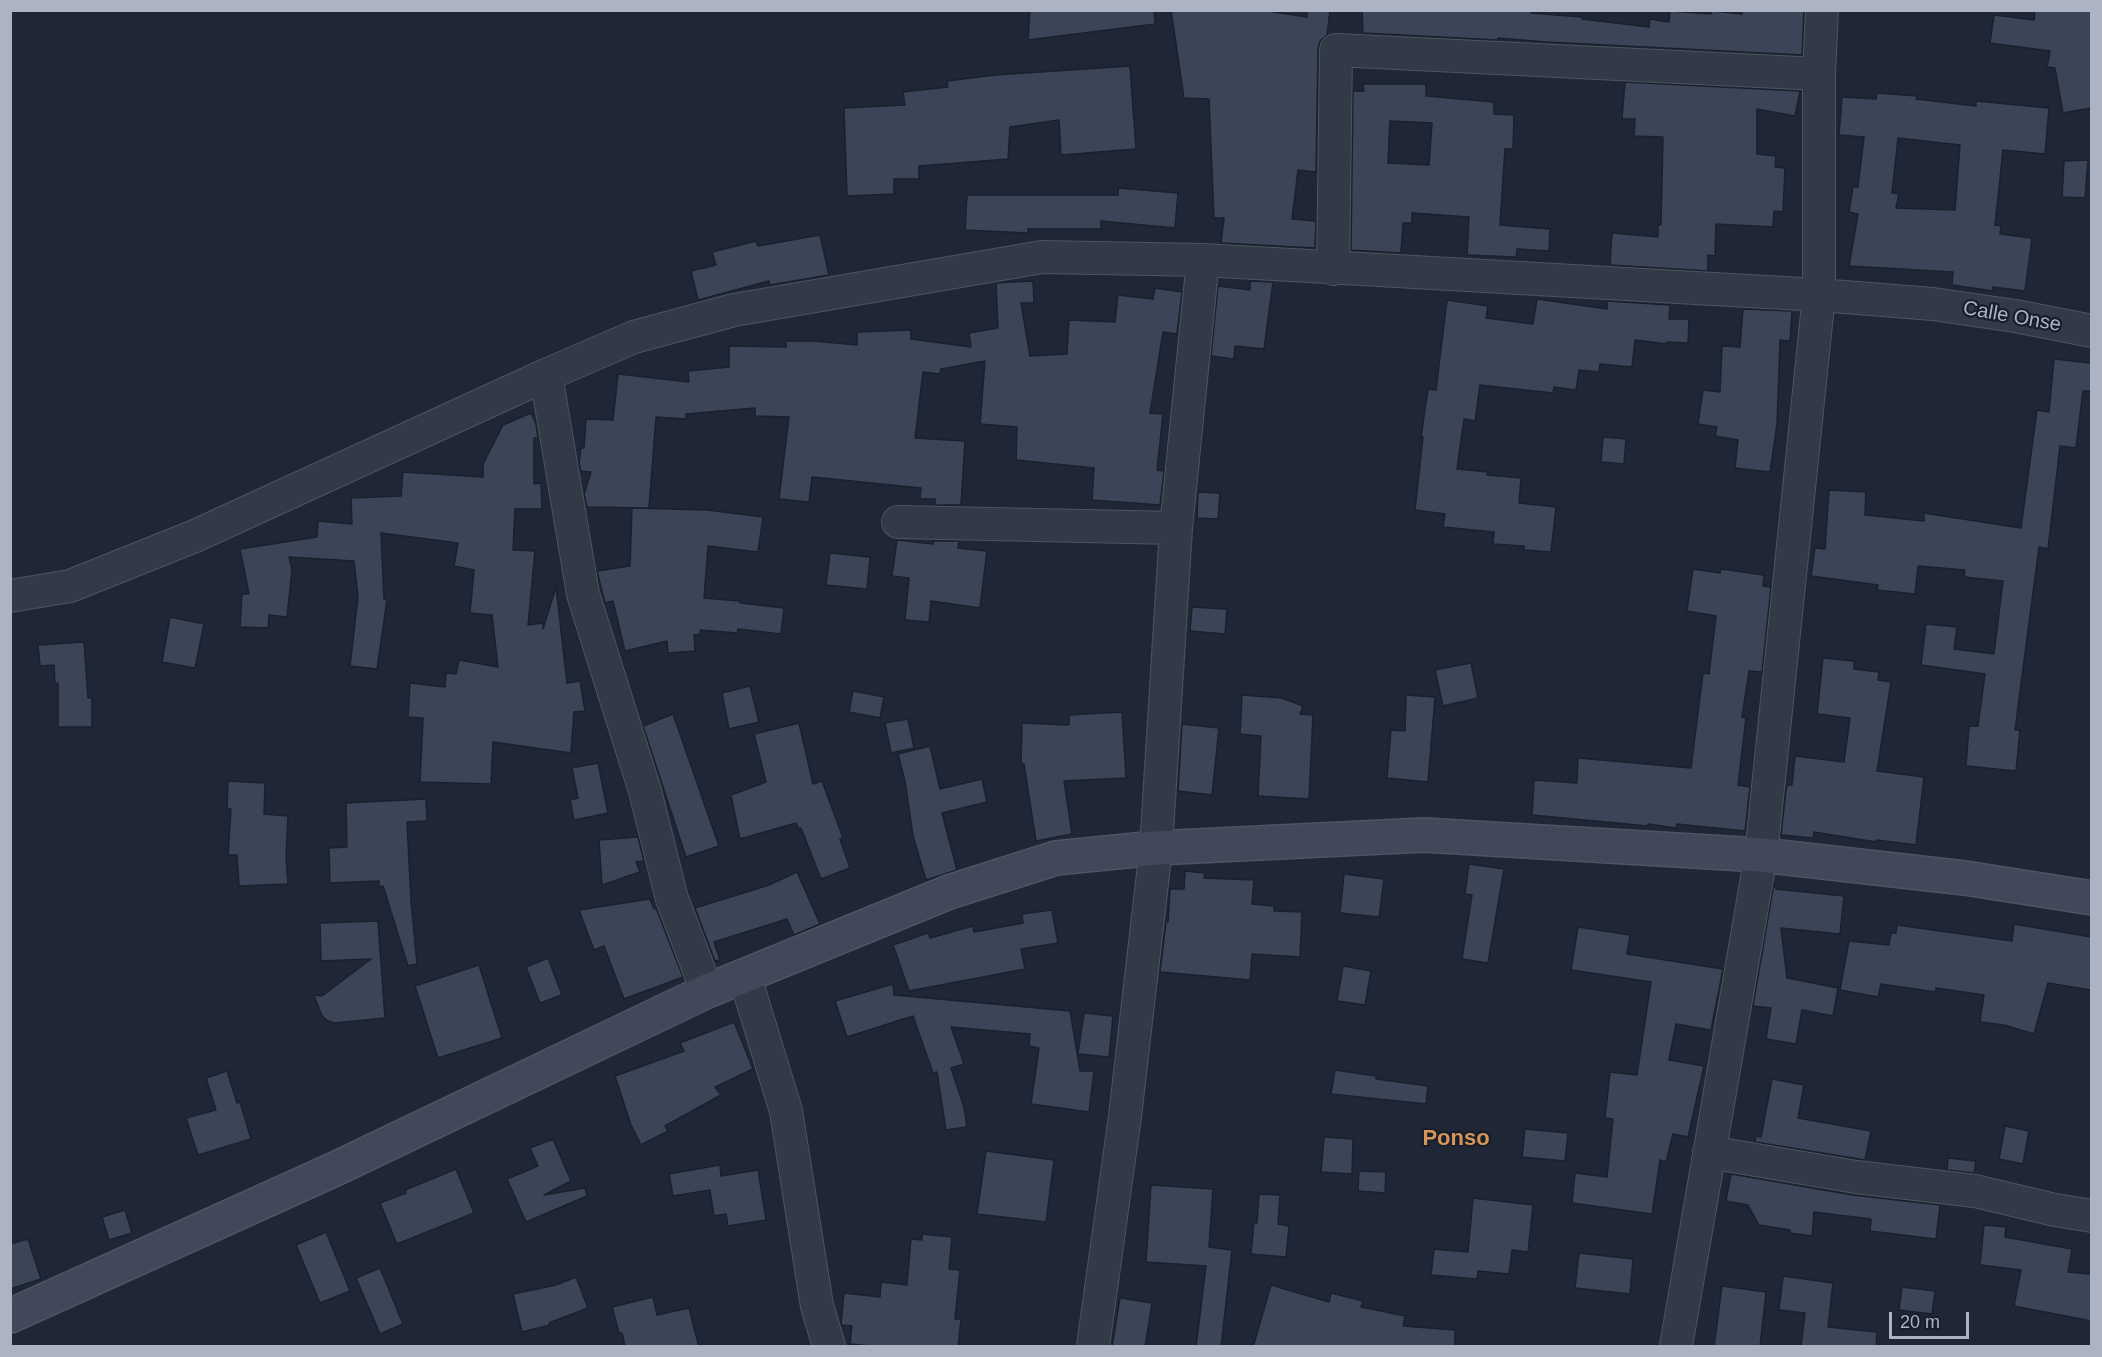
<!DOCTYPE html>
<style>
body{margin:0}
#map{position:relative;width:2102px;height:1357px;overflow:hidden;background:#1f2736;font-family:Arial,sans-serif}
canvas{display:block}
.frame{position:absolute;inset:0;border:12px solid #acb4c4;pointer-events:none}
.scale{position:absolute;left:1889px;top:1312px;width:80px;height:27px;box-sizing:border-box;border:3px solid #acb4c4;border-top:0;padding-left:8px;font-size:18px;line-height:21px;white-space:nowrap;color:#acb4c4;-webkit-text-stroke:4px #181f2b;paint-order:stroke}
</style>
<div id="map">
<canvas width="2102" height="1357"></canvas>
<div class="frame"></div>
<div class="scale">20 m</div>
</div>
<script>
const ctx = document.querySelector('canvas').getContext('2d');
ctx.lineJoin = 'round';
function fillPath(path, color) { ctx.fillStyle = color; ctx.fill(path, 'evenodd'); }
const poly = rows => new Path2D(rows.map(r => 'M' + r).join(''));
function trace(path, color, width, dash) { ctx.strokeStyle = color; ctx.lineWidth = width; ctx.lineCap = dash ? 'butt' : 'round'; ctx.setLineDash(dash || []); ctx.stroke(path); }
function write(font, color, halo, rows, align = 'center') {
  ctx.font = font + ' Arial,sans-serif'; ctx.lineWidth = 4.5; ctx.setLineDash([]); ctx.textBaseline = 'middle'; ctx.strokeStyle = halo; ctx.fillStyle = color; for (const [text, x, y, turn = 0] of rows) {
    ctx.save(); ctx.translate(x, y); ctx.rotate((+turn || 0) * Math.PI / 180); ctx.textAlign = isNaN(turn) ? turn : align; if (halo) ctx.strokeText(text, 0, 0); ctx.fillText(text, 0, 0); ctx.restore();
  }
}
const building = poly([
 [1030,10,1154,10,1155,24,1028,40,1030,10],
 [1171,10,1261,10,1307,17,1307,10,1330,10,1327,35,1320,41,1318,50,1316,172,1298,170,1292,219,1316,221,1315,248,1221,243,1224,218,1214,218,1209,99,1184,98,1171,10],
 [1362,10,1531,10,1531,13,1582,17,1582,19,1649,27,1650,19,1669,22,1670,11,1711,14,1712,11,1742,14,1743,10,1804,10,1802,55,1547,42,1498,38,1498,40,1363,33,1362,10],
 [2035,10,2091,10,2091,108,2063,113,2055,68,2047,67,2050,51,1990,43,1994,15,2034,20,2035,10],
 [1130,66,1136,149,1061,155,1059,120,1010,127,1008,159,919,166,919,179,894,179,894,194,847,196,844,108,905,105,903,92,948,87,947,81,995,75,1130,66],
 [1625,82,1800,91,1795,116,1757,109,1757,154,1776,156,1775,167,1785,168,1783,212,1774,211,1773,227,1716,224,1715,256,1708,255,1708,271,1610,265,1612,233,1658,237,1658,225,1661,225,1663,137,1634,136,1635,119,1622,119,1625,82],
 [1363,84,1426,84,1426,96,1494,102,1494,114,1514,115,1513,149,1505,149,1500,225,1550,229,1549,251,1517,249,1516,257,1467,255,1469,217,1412,213,1412,223,1403,223,1401,253,1351,250,1353,91,1364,91,1363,84],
 [1390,121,1432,123,1429,165,1388,163,1390,121],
 [1877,93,1917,96,1916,99,1976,106,1976,101,2049,108,2045,154,2003,150,1995,225,2001,226,2000,234,2032,238,2025,291,1993,287,1993,291,1952,285,1953,272,1849,266,1858,214,1849,212,1853,187,1858,187,1864,137,1839,135,1842,97,1876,99,1877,93],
 [1898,138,1960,145,1955,210,1896,208,1899,194,1892,193,1898,138],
 [2088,160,2085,198,2062,197,2064,161,2088,160],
 [1118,188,1178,193,1175,228,1101,221,1101,229,1028,229,1028,233,965,230,967,195,1118,195,1118,188],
 [820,235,829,275,770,285,769,281,698,300,691,271,716,265,712,252,756,241,758,246,820,235],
 [1033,281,1034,303,1021,303,1030,356,1067,354,1069,320,1115,322,1118,295,1153,299,1155,288,1182,292,1177,334,1163,332,1150,413,1163,414,1157,470,1164,471,1160,505,1092,500,1094,468,1016,460,1017,427,980,424,985,361,941,369,940,374,923,372,915,438,965,441,961,505,935,505,935,499,920,499,921,488,812,477,809,502,779,499,789,417,755,416,755,408,686,414,686,419,656,417,649,508,587,507,584,494,591,472,581,471,579,463,581,448,584,448,586,419,613,420,618,374,689,382,688,371,729,367,729,346,786,347,786,341,813,341,857,345,857,332,911,330,911,339,971,347,969,333,998,328,996,283,1033,281],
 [1250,281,1273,282,1264,349,1235,346,1234,359,1211,356,1218,286,1250,290,1250,281],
 [1537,299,1607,309,1607,301,1670,305,1669,319,1689,319,1688,343,1667,342,1667,344,1635,340,1632,367,1600,364,1599,372,1579,370,1576,390,1554,387,1553,393,1480,385,1475,421,1464,419,1457,469,1488,472,1487,475,1521,478,1519,503,1556,507,1551,552,1524,550,1524,546,1493,544,1494,532,1443,527,1445,514,1415,510,1423,437,1421,437,1428,389,1436,390,1447,300,1488,306,1486,318,1533,324,1537,299],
 [1743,309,1792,311,1790,341,1780,340,1777,424,1770,472,1735,468,1738,440,1715,436,1717,427,1698,424,1703,390,1720,392,1722,346,1740,347,1743,309],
 [2054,359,2091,363,2091,391,2083,391,2076,448,2060,446,2048,549,2039,547,2015,730,2020,730,2016,771,1966,766,1969,726,1978,726,1985,674,1921,665,1926,624,1957,627,1954,649,1994,654,2003,581,1964,577,1965,570,1918,566,1915,594,1877,590,1878,585,1811,576,1815,548,1825,549,1829,490,1866,492,1865,515,1924,521,1924,513,2021,528,2037,410,2049,412,2054,359],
 [531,413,536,424,538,438,534,438,534,484,541,483,542,509,515,509,513,550,535,551,528,625,543,623,543,629,556,587,567,683,580,681,585,711,574,712,571,753,493,742,491,784,420,782,423,718,408,717,410,683,445,687,446,673,456,674,459,660,498,667,492,615,470,613,474,570,454,566,458,543,381,533,384,599,387,600,377,669,350,666,358,597,354,561,289,557,292,570,287,617,269,615,268,628,240,627,242,594,249,594,240,549,317,537,318,521,352,524,351,498,401,496,403,472,483,477,483,464,503,425,531,413],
 [1603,437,1626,439,1624,464,1601,462,1603,437],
 [1198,492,1220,493,1218,519,1197,518,1198,492],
 [632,508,707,510,763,517,758,552,708,546,704,598,740,601,740,603,784,608,781,634,738,629,737,633,700,630,701,634,694,635,695,651,668,653,667,641,625,651,613,601,605,603,597,571,630,566,632,508],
 [897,540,933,544,933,541,959,541,958,548,987,551,980,608,931,601,929,622,905,620,909,578,892,576,897,540],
 [830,553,870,557,867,589,826,585,830,553],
 [1693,569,1720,573,1721,569,1764,575,1763,586,1771,587,1762,672,1749,671,1742,717,1746,718,1738,785,1750,787,1745,831,1677,824,1676,828,1648,824,1648,826,1532,815,1534,780,1577,783,1578,758,1691,768,1703,673,1709,674,1716,616,1687,611,1693,569],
 [1192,607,1227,609,1225,634,1190,631,1192,607],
 [170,617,204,624,195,668,162,662,170,617],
 [84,642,88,698,92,698,92,727,58,727,58,683,55,684,54,665,40,666,38,645,84,642],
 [1823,658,1854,661,1854,669,1879,672,1878,680,1891,682,1877,771,1924,777,1916,845,1876,840,1876,842,1814,832,1813,838,1781,835,1786,790,1787,785,1792,785,1795,756,1844,762,1850,718,1817,714,1823,658],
 [1471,663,1478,698,1443,706,1435,670,1471,663],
 [750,686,759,722,729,729,722,693,750,686],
 [853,691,884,697,880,718,849,712,853,691],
 [1242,695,1282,698,1303,706,1300,714,1313,715,1309,799,1258,796,1261,736,1240,734,1242,695],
 [1406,695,1435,697,1428,782,1387,778,1391,730,1405,731,1406,695],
 [1122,712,1126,778,1064,781,1072,834,1036,841,1024,764,1021,763,1022,723,1069,725,1069,715,1122,712],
 [673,714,719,846,686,857,643,726,673,714],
 [908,719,914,748,891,753,885,723,908,719],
 [799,723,813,784,822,781,843,838,840,839,850,868,821,879,801,828,799,829,796,823,740,839,731,795,766,782,754,734,799,723],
 [1182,724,1219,728,1212,795,1178,791,1182,724],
 [930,746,940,789,982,779,987,802,942,813,957,870,926,880,913,836,905,781,898,754,930,746],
 [598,763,608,813,574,820,570,800,578,798,572,768,598,763],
 [228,781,265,783,264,814,288,816,286,857,288,884,239,886,237,855,228,855,231,809,227,809,228,781],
 [426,799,427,821,407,822,411,901,417,964,408,966,383,886,379,887,379,881,330,883,329,848,347,847,346,803,426,799],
 [638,837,644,861,636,862,640,872,602,885,599,840,638,837],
 [1469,864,1504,869,1488,963,1462,959,1472,895,1465,894,1469,864],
 [1185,871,1205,873,1204,878,1254,880,1252,904,1274,906,1274,911,1302,912,1300,957,1252,954,1250,980,1160,972,1166,922,1168,922,1170,889,1184,889,1185,871],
 [797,872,820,924,794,935,787,919,714,942,720,960,715,961,695,908,769,885,797,872],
 [1344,874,1384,879,1379,917,1340,913,1344,874],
 [1774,883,1776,889,1844,896,1840,934,1781,928,1787,978,1838,988,1833,1016,1802,1010,1796,1044,1766,1039,1771,1008,1753,1006,1774,883],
 [650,899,654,909,656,908,683,977,624,999,604,946,594,950,579,910,650,899],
 [1052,910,1058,943,1021,949,1025,969,909,991,893,945,928,933,930,938,973,926,974,932,1023,923,1022,914,1052,910],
 [378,921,385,1018,335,1023,328,1021,322,1016,314,995,322,996,371,959,321,961,320,923,378,921],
 [2014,924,2091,937,2091,990,2048,983,2034,1034,2004,1025,1980,1022,1984,995,1936,988,1936,992,1881,984,1878,997,1840,990,1849,941,1889,945,1891,933,1896,933,1897,925,2012,941,2014,924],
 [1578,927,1630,935,1627,954,1723,969,1711,1030,1676,1024,1669,1060,1704,1066,1688,1137,1673,1134,1666,1162,1660,1160,1652,1214,1572,1203,1575,1173,1607,1177,1613,1119,1605,1118,1610,1072,1637,1075,1651,982,1571,970,1578,927],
 [548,958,562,995,540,1003,526,967,548,958],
 [479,965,502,1038,438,1058,415,986,479,965],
 [1343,966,1371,971,1365,1005,1337,1001,1343,966],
 [893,984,894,995,1070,1011,1080,1071,1094,1071,1089,1112,1031,1104,1039,1048,1029,1046,1030,1034,951,1027,964,1064,951,1068,964,1107,967,1127,946,1130,937,1072,933,1073,913,1016,847,1037,835,1001,893,984],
 [1084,1013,1113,1016,1109,1057,1078,1054,1084,1013],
 [734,1022,753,1069,715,1087,721,1095,665,1126,668,1131,641,1145,631,1125,615,1076,684,1051,680,1043,734,1022],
 [1335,1070,1376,1076,1376,1079,1428,1086,1426,1104,1331,1094,1335,1070],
 [227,1071,237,1103,240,1102,251,1139,198,1155,186,1118,216,1110,206,1078,227,1071],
 [1772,1079,1804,1085,1798,1118,1871,1131,1865,1160,1755,1142,1756,1136,1761,1137,1772,1079],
 [2005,1126,2029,1131,2023,1164,1999,1159,2005,1126],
 [1525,1129,1568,1133,1565,1161,1522,1157,1525,1129],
 [1324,1137,1353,1139,1352,1174,1321,1172,1324,1137],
 [553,1139,571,1181,544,1195,585,1188,587,1196,526,1222,507,1179,538,1166,530,1148,553,1139],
 [986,1151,1054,1160,1046,1222,977,1214,986,1151],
 [1948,1158,1976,1161,1974,1173,1947,1170,1948,1158],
 [720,1165,721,1176,758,1170,766,1220,728,1226,726,1214,714,1216,710,1190,673,1196,669,1174,720,1165],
 [456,1169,474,1213,397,1244,380,1203,406,1193,405,1190,456,1169],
 [1359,1171,1386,1172,1385,1193,1358,1191,1359,1171],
 [1731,1174,1853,1195,1940,1205,1936,1239,1870,1231,1871,1219,1814,1212,1812,1236,1790,1233,1790,1230,1759,1225,1748,1205,1726,1201,1731,1174],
 [1151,1185,1213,1189,1209,1247,1232,1250,1221,1347,1196,1347,1206,1266,1146,1262,1151,1185],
 [1259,1194,1280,1195,1278,1224,1289,1226,1286,1257,1251,1254,1254,1222,1257,1223,1259,1194],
 [1473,1198,1533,1205,1528,1252,1512,1250,1509,1274,1478,1271,1477,1279,1431,1275,1434,1249,1468,1252,1473,1198],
 [125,1210,132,1233,109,1240,102,1217,125,1210],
 [1984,1225,2006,1227,2005,1237,2072,1249,2068,1272,2091,1274,2091,1321,2014,1306,2021,1270,1980,1265,1984,1225],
 [326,1232,350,1291,320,1303,296,1245,326,1232],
 [922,1234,952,1237,949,1269,960,1270,955,1319,961,1319,958,1347,881,1347,850,1344,852,1326,841,1325,844,1293,880,1297,881,1282,907,1285,911,1239,922,1240,922,1234],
 [28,1239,41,1279,10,1289,10,1244,28,1239],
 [1579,1253,1633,1259,1630,1294,1575,1288,1579,1253],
 [380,1268,403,1324,380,1334,356,1278,380,1268],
 [1783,1276,1833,1283,1828,1327,1877,1332,1876,1347,1801,1347,1805,1313,1779,1310,1783,1276],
 [576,1277,588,1308,549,1323,550,1325,522,1332,513,1294,556,1285,576,1277],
 [1271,1285,1329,1302,1331,1293,1363,1301,1361,1307,1405,1316,1403,1326,1455,1330,1455,1347,1253,1347,1271,1285],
 [1722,1286,1766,1292,1760,1347,1714,1347,1722,1286],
 [1902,1287,1935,1291,1932,1314,1899,1310,1902,1287],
 [653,1297,657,1315,689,1308,699,1347,625,1347,622,1333,619,1333,612,1307,653,1297],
 [1120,1298,1152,1303,1145,1347,1112,1347,1120,1298]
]);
const minor = poly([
 [1333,269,1336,50,1819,74],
 [546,375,583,594,645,791,672,899,707,991],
 [898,522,1176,528],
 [10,596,70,586,195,536,546,375,634,337,734,310,1042,257,1203,260,1819,295,1933,304,2015,316,2092,331],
 [745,977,786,1111,817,1306,829,1346],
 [1709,1152,1856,1177,1975,1191,2055,1210,2092,1216],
 [1093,1346,1125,1116,1156,848,1176,528,1203,260],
 [1676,1346,1761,855,1819,295,1819,74,1822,10]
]);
const secondary = poly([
 [10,1316,335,1169,707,991,949,892,1056,858,1156,848,1424,835,1761,855,1965,878,2092,898]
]);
const streetNames = [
 ["Calle Onse",2012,317,10]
];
const quarterNames = [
 ["Ponso",1456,1139]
];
fillPath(building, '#3b4557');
trace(building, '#1a212d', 1.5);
trace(minor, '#4d5462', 34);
trace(secondary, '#4d5462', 36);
trace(minor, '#323947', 32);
trace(secondary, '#40485a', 33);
write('20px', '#acb4c4', '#181f2b', streetNames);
write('bold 22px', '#d49658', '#181f2b', quarterNames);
</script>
